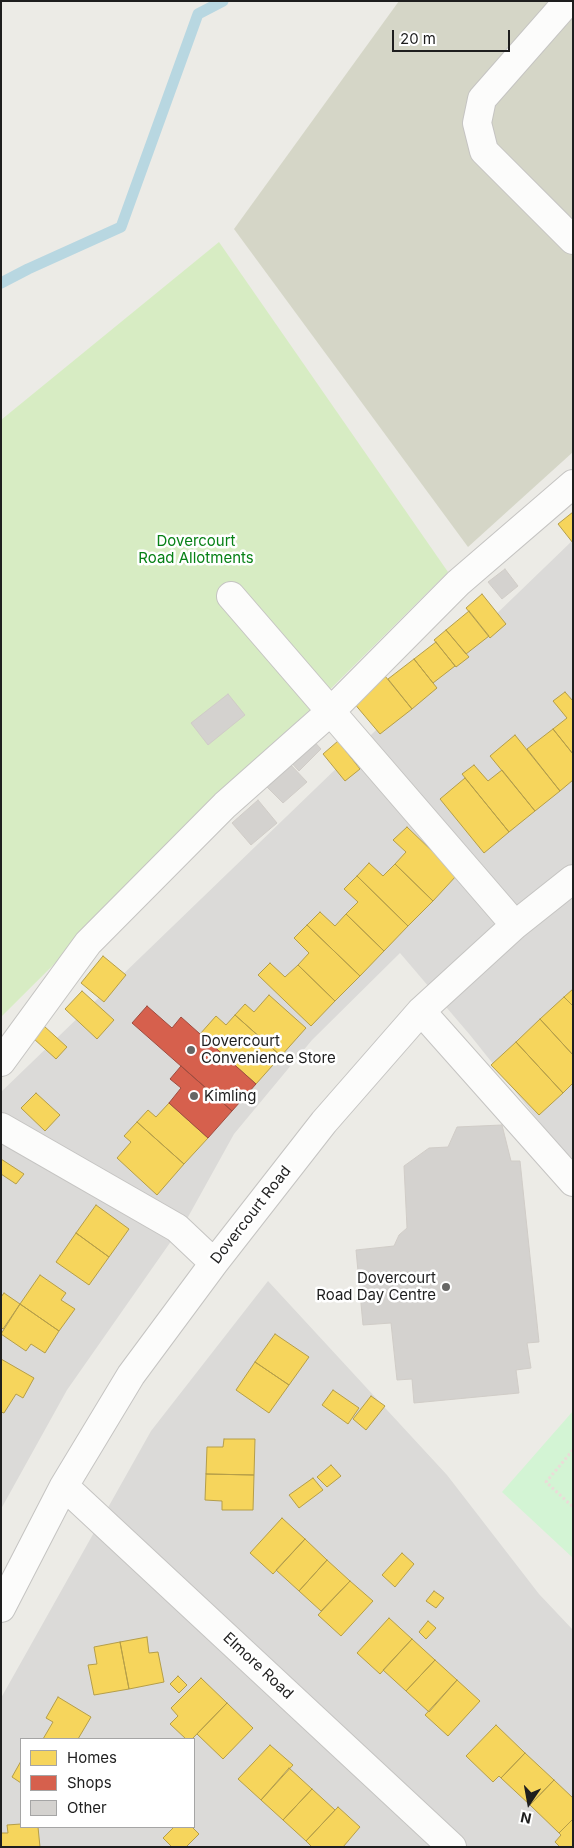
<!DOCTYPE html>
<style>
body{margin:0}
#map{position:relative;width:574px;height:1848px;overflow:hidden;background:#ecebe6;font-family:Inter,sans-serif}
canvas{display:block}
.frame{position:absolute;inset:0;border:2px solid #1e1e1e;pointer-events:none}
.legend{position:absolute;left:20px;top:1738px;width:175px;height:90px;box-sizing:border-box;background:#fff;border:1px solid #a5a5a5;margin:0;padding:6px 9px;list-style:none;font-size:15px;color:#1e1e1e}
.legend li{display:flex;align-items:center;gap:10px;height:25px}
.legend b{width:25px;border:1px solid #a5a5a5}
.north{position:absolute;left:504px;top:1778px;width:50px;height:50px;-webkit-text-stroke:4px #fff;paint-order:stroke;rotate:192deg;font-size:14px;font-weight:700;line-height:20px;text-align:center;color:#1e1e1e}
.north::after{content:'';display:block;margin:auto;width:18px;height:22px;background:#1e1e1e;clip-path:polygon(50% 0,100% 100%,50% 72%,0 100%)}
.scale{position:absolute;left:392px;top:30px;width:118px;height:22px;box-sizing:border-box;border:2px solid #1e1e1e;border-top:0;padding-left:6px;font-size:15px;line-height:18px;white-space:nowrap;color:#1e1e1e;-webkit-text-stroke:4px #fff;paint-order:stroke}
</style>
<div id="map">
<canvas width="574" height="1848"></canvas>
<div class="frame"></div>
<ul class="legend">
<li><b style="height:14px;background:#f6d55c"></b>Homes</li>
<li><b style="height:14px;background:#d6604d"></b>Shops</li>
<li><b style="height:14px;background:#d4d2cf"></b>Other</li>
</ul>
<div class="north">N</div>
<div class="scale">20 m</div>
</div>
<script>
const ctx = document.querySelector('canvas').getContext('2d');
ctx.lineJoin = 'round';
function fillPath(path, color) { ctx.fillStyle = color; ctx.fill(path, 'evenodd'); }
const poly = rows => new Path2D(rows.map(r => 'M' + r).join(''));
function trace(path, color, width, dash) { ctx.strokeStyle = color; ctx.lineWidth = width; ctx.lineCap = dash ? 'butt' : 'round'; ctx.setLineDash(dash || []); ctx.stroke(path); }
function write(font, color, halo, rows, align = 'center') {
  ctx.font = font + ' Inter,sans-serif'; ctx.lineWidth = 5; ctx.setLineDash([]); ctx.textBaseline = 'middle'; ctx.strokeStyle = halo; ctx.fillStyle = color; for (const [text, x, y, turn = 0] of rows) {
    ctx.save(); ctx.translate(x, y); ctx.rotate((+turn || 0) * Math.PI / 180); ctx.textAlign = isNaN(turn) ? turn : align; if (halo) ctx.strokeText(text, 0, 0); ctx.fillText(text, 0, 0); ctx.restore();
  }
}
const residential = poly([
 [573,540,573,1164,470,1035,400,953,312,1040,234,1134,188,1217,67,1390,1,1509,1,1092],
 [268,1281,447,1475,539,1594,573,1630,573,1847,1,1847,1,1698,151,1431],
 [21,1739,194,1739,194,1827,21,1827]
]);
const construction = poly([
 [399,1,573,1,573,452,468,547,234,229]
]);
const grass = poly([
 [219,242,448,572,1,1017,1,420]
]);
const park = poly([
 [573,1411,573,1558,502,1492]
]);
const homes = poly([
 [573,512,573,543,558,524,573,512],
 [482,594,506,624,490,638,466,608,482,594],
 [469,611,489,636,466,654,446,630,469,611],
 [446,630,469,657,456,667,434,640,446,630],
 [436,642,455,666,433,683,414,659,436,642],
 [414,659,437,688,412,709,388,679,414,659],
 [385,676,412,709,380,734,353,702,385,676],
 [565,692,573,701,573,754,553,729,567,718,553,701,565,692],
 [553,729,573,754,573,780,560,791,527,749,553,729],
 [515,735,560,791,535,811,490,756,515,735],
 [338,741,360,769,345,781,323,754,338,741],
 [474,765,488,781,502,770,535,811,509,832,462,774,474,765],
 [465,778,509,832,484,853,440,799,465,778],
 [407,827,457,875,433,901,395,864,406,852,393,840,407,827],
 [369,863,383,876,395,864,433,901,408,926,357,876,369,863],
 [357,876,408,926,384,951,346,914,358,902,344,889,357,876],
 [320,912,335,926,346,914,384,951,360,976,307,925,320,912],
 [307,925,360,976,335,1001,298,965,309,953,294,938,307,925],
 [103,956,126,975,104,1002,81,983,103,956],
 [270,963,285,977,298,965,335,1001,311,1026,258,975,270,963],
 [573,989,573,1006,564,997,573,989],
 [82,991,114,1020,97,1039,65,1009,82,991],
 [269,995,306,1028,281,1056,235,1015,245,1004,254,1012,269,995],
 [564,997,573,1006,573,1055,540,1019,564,997],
 [235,1015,281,1056,256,1084,200,1034,216,1016,226,1025,235,1015],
 [540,1019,573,1055,573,1083,563,1093,516,1042,540,1019],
 [44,1026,67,1047,56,1059,33,1038,44,1026],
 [516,1042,563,1093,539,1115,491,1065,516,1042],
 [36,1093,60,1115,45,1131,21,1108,36,1093],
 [169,1103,208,1138,184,1164,137,1122,148,1110,156,1117,169,1103],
 [137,1122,184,1164,157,1195,117,1158,131,1142,124,1136,137,1122],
 [1,1159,24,1174,16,1184,1,1174,1,1159],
 [96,1205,129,1229,109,1257,76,1233,96,1205],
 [76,1233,109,1257,89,1285,56,1262,76,1233],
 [40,1275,66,1293,61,1300,75,1309,59,1331,20,1304,40,1275],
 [4,1293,20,1304,3,1329,1,1327,1,1297,4,1293],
 [20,1304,59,1331,45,1353,31,1344,26,1351,1,1334,20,1304],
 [275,1334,309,1357,289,1385,255,1362,275,1334],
 [1,1359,34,1378,23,1398,16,1394,4,1413,1,1412,1,1359],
 [255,1362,289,1385,269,1413,236,1390,255,1362],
 [333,1390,359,1408,348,1424,322,1405,333,1390],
 [371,1396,385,1406,366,1430,353,1419,371,1396],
 [224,1439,255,1439,254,1475,206,1474,207,1447,223,1447,224,1439],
 [331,1465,341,1476,327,1487,317,1477,331,1465],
 [206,1474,254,1475,253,1510,222,1510,222,1501,205,1500,206,1474],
 [313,1478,323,1490,299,1508,289,1495,313,1478],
 [282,1518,305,1539,273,1574,250,1553,282,1518],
 [305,1539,327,1560,299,1591,276,1570,305,1539],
 [402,1553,414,1564,395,1587,382,1575,402,1553],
 [327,1560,350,1581,321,1611,299,1591,327,1560],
 [350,1581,373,1601,341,1636,318,1615,350,1581],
 [434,1591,444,1598,436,1608,426,1601,434,1591],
 [389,1618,412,1639,380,1674,357,1653,389,1618],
 [428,1621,436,1628,426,1639,419,1632,428,1621],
 [147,1637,149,1653,158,1652,164,1682,129,1689,120,1642,147,1637],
 [412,1639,435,1660,406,1691,383,1670,412,1639],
 [120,1642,129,1689,94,1695,88,1665,97,1664,94,1647,120,1642],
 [435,1660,457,1680,429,1712,406,1691,435,1660],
 [178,1676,187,1685,179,1693,170,1684,178,1676],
 [201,1678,227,1703,192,1739,186,1739,170,1724,178,1716,171,1708,201,1678],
 [457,1680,480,1701,448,1736,425,1715,457,1680],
 [58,1697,91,1717,78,1739,43,1739,53,1722,46,1718,58,1697],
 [227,1703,253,1728,223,1759,197,1734,227,1703],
 [496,1725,525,1753,501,1778,499,1776,493,1782,466,1756,496,1725],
 [270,1745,293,1765,261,1800,238,1779,270,1745],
 [525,1753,554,1780,530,1805,501,1778,525,1753],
 [21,1761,21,1783,12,1777,21,1761],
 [289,1768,312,1789,283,1820,261,1800,289,1768],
 [554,1780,573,1798,573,1819,559,1833,530,1805,554,1780],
 [312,1789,335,1810,306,1841,283,1820,312,1789],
 [338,1807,360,1827,343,1847,312,1847,306,1841,338,1807],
 [573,1819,573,1847,560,1847,555,1842,561,1835,559,1833,573,1819],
 [21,1824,21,1827,38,1827,40,1847,1,1847,1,1833,8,1833,7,1825,21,1824],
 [174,1827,192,1827,199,1834,186,1847,172,1847,163,1838,174,1827]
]);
const shops = poly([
 [147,1006,172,1028,181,1017,256,1084,232,1111,132,1023,147,1006],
 [181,1066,232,1111,208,1138,169,1103,181,1088,170,1079,181,1066]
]);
const stream = poly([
 [1,283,28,269,121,227,198,14,223,1]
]);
const building = poly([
 [505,569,518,586,502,599,488,582,505,569],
 [228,694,245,715,208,745,191,723,228,694],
 [309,736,321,749,299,771,286,757,309,736],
 [289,763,307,782,283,803,265,785,289,763],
 [258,800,277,823,251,845,232,823,258,800],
 [502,1125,511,1161,520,1161,539,1342,527,1343,531,1368,516,1370,519,1393,414,1403,412,1379,397,1380,391,1323,363,1325,356,1250,394,1246,399,1235,407,1228,404,1166,429,1148,448,1147,457,1127,502,1125]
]);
const path = poly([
 [573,1450,546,1482,573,1507]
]);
const minor = poly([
 [568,1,482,99,477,123,484,151,573,240],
 [231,596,515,925],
 [421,1011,573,1182],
 [1,1062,88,943,225,805,331,711,458,583,573,484],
 [1,1127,177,1228,214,1263],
 [64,1486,452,1847],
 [1,1608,64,1486,131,1375,214,1263,324,1122,421,1011,515,925,573,879]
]);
const markers = [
 [191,1050,5,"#666664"],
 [194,1096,5,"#666664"],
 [446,1287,5,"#666664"]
];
const parkNames = [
 ["Dovercourt",196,541],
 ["Road Allotments",196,558]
];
const poiNames = [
 ["Dovercourt",201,1041],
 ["Convenience Store",201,1058],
 ["Kimling",204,1096],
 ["Dovercourt",436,1278,"right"],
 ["Road Day Centre",436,1295,"right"]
];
const streetNames = [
 ["Dovercourt Road",251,1215,-52],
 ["Elmore Road",258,1666,43]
];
fillPath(residential, '#dbdad8');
fillPath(construction, '#d5d6c7');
fillPath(grass, '#d7ecc3');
fillPath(park, '#d3f4d4');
fillPath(homes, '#f6d55c');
trace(homes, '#b59e49', 1);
fillPath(shops, '#d6604d');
trace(shops, '#9f4c3f', 1);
trace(stream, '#b8d7e1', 11);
fillPath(building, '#d4d2cf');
trace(building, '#d0ccc7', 1);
trace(minor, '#c5c4c2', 30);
trace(path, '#ebdbd8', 3, [2.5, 2.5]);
trace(minor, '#fcfcfb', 28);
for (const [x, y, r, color] of markers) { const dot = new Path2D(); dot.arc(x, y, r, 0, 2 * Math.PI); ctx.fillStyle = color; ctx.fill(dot); trace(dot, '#fff', 2); }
write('15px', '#078116', '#fff', parkNames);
write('15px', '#1e1e1e', '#fff', poiNames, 'left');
write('15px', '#1e1e1e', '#fff', streetNames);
</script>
